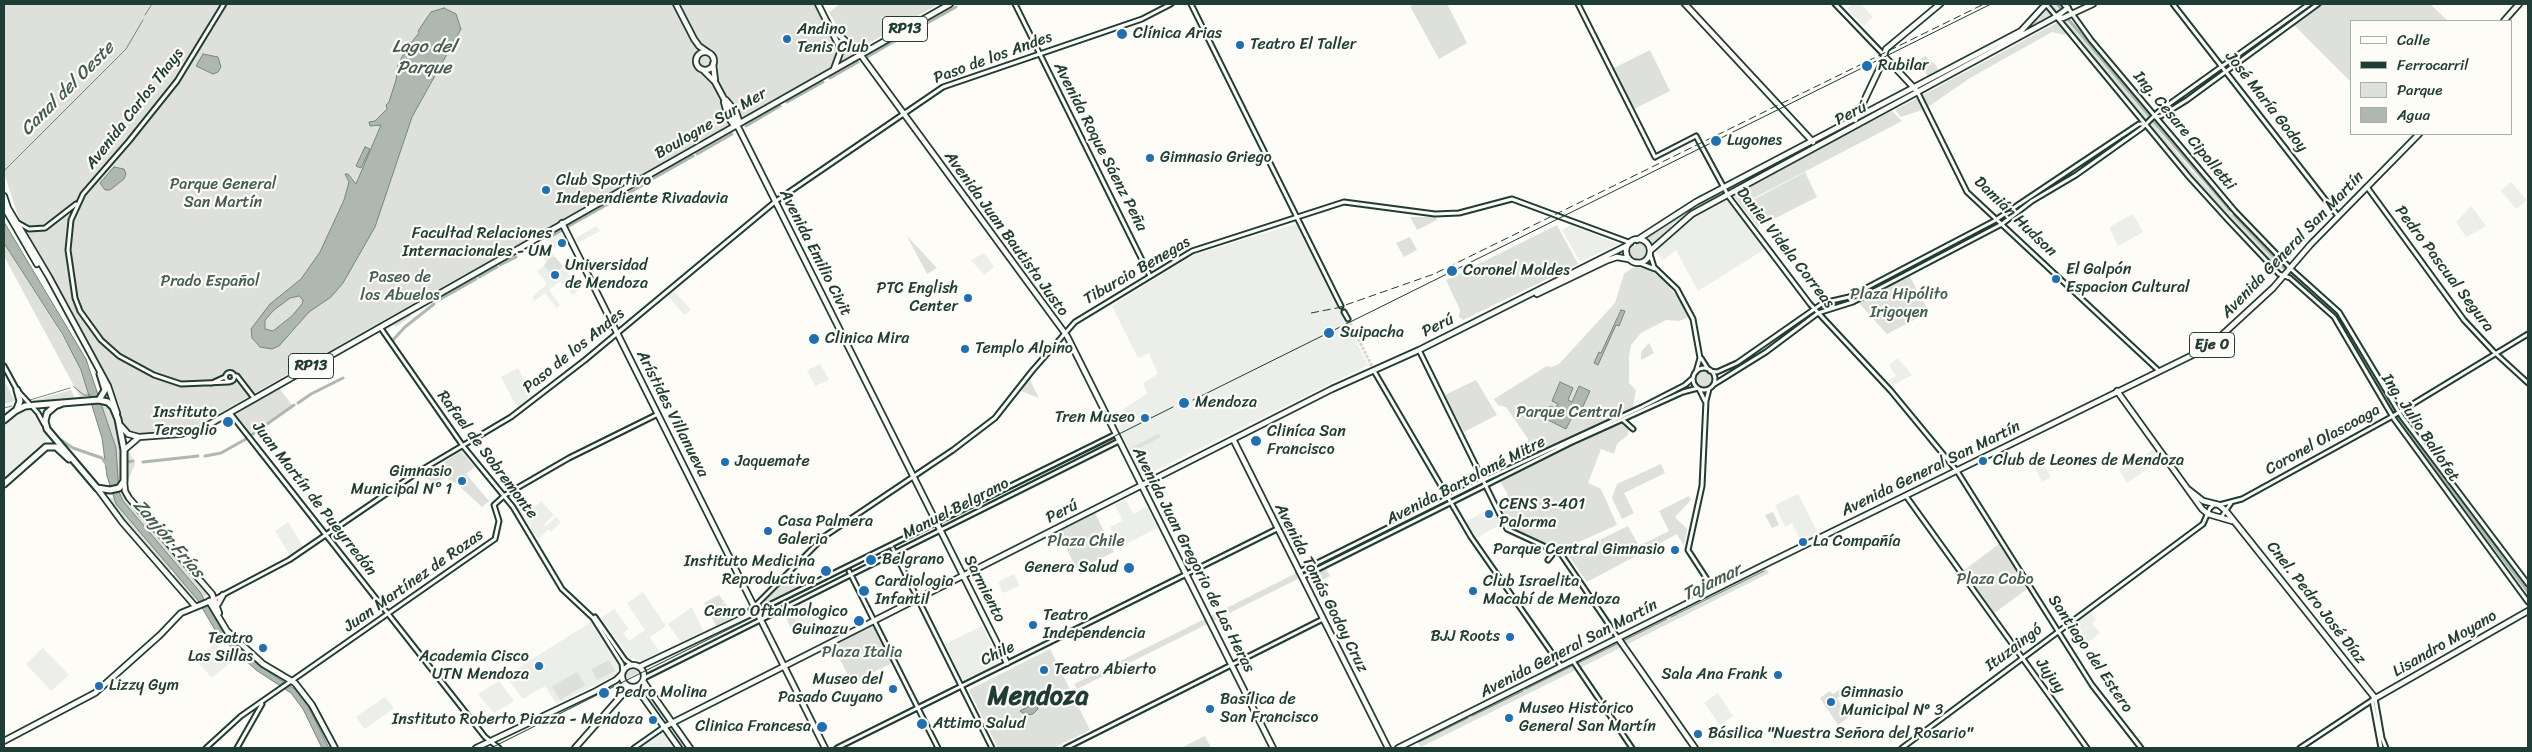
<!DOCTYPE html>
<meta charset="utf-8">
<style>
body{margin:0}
#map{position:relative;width:2532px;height:752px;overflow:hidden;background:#fdfcf7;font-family:Sriracha,sans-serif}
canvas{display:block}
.frame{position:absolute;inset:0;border:5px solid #1f3d34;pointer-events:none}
.legend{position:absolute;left:2350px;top:20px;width:162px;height:115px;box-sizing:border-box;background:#fdfcf7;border:1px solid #a4b0a9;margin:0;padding:6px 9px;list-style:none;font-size:15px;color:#1f3d34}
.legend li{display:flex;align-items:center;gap:10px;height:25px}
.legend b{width:25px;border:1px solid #a4b0a9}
</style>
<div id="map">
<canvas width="2532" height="752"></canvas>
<div class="frame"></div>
<ul class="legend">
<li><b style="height:6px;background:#fdfcf7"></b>Calle</li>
<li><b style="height:6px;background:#1f3d34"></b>Ferrocarril</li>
<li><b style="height:14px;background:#dde0db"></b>Parque</li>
<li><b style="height:14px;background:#aeb8b1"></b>Agua</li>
</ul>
</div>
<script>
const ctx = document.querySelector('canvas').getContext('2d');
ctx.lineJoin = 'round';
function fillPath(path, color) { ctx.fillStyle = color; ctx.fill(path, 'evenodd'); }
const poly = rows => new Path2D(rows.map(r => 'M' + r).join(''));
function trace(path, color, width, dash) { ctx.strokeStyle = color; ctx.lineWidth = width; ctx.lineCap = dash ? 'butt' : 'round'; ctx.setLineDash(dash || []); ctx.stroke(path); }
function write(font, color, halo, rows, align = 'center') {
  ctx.font = font + ' Sriracha,sans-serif'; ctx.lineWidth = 4.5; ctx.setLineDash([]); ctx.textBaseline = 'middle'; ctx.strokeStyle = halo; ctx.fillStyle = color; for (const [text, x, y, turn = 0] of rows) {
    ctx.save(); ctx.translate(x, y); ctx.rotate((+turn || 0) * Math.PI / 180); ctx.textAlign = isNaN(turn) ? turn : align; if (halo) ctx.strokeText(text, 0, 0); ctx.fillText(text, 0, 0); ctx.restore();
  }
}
const built = poly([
 [1853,4,1861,4,1873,17,1864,26,1847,9],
 [2511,182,2527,200,2516,209,2501,191],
 [1726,196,1765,249,1698,291,1676,250,1663,260,1655,251,1690,217],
 [2471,206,2486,226,2466,237,2456,222],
 [2133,214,2143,232,2118,246,2110,229,2111,226],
 [1296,224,1368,365,1142,477,1118,426,1127,421,1123,409,1147,394,1143,383,1158,374,1149,353,1138,358,1112,306,1193,255],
 [1571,225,1619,244,1580,262,1562,230],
 [596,226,600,231,578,243,576,238],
 [561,233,566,243,555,248,548,240],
 [539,243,547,253,550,251,581,288,573,295,560,281,549,290,560,305,557,308,545,293,535,301,532,297,547,284,537,271,547,263,534,246],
 [984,253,994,267,984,275,971,260],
 [674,291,691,310,684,315,668,296],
 [1898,358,1912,375,1890,387,1887,381,1896,376,1889,365],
 [820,364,829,380,815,386,807,370],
 [518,368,529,390,527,401,517,408,501,377],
 [23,411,31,411,47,436,46,442,4,480,4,424],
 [2153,449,2161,460,2127,483,2119,469,2133,459,2136,462],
 [2044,464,2051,477,2042,482,2035,468],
 [1798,494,1818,533,1801,542,1792,523,1785,527,1775,505],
 [1126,500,1133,514,1147,507,1157,528,1120,547,1110,527,1123,521,1115,505],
 [541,501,554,515,544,524,546,526,556,517,561,522,551,532,549,529,538,539,518,508,527,503,533,509],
 [1491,508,1501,524,1475,539,1466,522],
 [288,522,303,546,290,555,275,531],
 [1014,574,1019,586,1003,593,998,582],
 [643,592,666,626,650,637,660,652,642,661,630,658,601,618,614,609,629,629,623,633,629,641,645,630,627,603],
 [806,603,815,622,793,633,784,614],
 [692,607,704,632,681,642,668,624],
 [2090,611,2097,620,2092,623,2100,633,2085,645,2070,626],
 [591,622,619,667,618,674,556,704,545,686,523,699,507,678,507,675],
 [982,626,1000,663,963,681,945,644],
 [215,643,234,659,212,678,196,660],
 [43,648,69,675,51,691,26,664],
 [499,681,514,701,494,713,478,694],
 [1718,693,1733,716,1720,725,1704,703],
 [385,697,394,708,365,729,356,717],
 [664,731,677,748,642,748,641,747]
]);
const green = poly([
 [4,4,816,4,839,50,835,63,830,68,200,424,165,433,132,434,122,423,119,404,71,308,20,222,4,173],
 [840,4,934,4,935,6,864,46,856,44,839,30,829,12],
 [1416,4,1447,4,1467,43,1439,59,1410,6],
 [2050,4,2054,4,2192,171,2282,268,2280,271,2184,168],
 [2322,4,2430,4,2448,21,2351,21,2351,82,2294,25],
 [2045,8,2053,17,2027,32],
 [2058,22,2067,33,2064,35,2052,32,1970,78,1925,109,1901,117,1895,110],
 [836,34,853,51,853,55,840,63,842,51],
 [1650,50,1670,91,1632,110,1612,69],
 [1925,56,1935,64,1939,71,1928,77,1919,60],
 [1892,111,1902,121,1752,199,1744,187],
 [1805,172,1817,197,1758,227,1732,194,1743,188,1751,201],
 [1719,192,1721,194,1674,223,1653,246,1644,237],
 [1410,217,1435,217,1437,220,1417,230],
 [1557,225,1578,264,1463,320,1459,317,1460,310,1446,280],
 [907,236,937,268,927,274],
 [1410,237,1417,250,1404,257,1396,243],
 [1639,242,1648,244,1649,250,1641,259,1632,259,1629,255,1629,250],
 [4,243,75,356,90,396,80,397,4,256],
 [551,257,555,257,563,266,552,275,544,265],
 [1638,267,1651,271,1663,280,1677,296,1689,317,1679,321,1666,320,1641,333,1631,345,1629,356,1629,383,1636,390,1628,435,1617,444,1614,454,1601,449,1588,483,1601,489,1617,525,1561,550,1507,528,1494,502,1508,495,1500,481,1535,463,1527,448,1528,439,1506,407,1498,405,1494,399,1547,366,1551,367,1559,364,1615,303,1624,274,1632,268],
 [1906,270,1856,298,1854,296],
 [1909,275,1929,312,1887,334,1858,302],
 [409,312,411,316,396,327,394,325,385,330,383,327],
 [1811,314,1812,315,1770,347,1769,345],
 [1649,343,1654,353,1641,360,1641,352],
 '1695 379a9 9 0 1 1 18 0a9 9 0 1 1-18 0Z',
 [1029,378,1039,398,1021,391],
 [4,380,15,401,4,404],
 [1476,380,1497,415,1464,432,1445,395],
 [279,388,292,405,251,433,236,414],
 [71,390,76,400,32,403,32,401],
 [101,403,111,410,119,432,122,480,118,483,116,448],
 [1159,434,1161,437,1132,452,1130,448],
 [127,448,135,464,126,485,126,451],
 [461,451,475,467,466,474,489,501,482,507,457,484,445,477,433,485,425,474],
 [1661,464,1665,473,1624,493,1634,513,1622,519,1612,498,1617,484],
 [122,489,124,496,210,594,203,597,125,505,119,492],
 [1689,496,1691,500,1675,517,1687,529,1684,546,1677,534,1587,582,1568,555,1628,526,1639,546,1669,531,1659,511],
 [108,498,113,498,173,569,169,571,116,510],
 [1447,498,1450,503,1077,689,1074,684],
 [1773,512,1779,525,1772,528,1765,515],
 [1095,513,1114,552,1077,570,1058,532],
 [1999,544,2027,589,1993,614,1963,571],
 [1764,565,1769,573,1624,646,1421,747,1415,740],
 [1325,568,1330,576,1317,583,1313,574],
 [176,573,198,600,194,599,173,575],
 [791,574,798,587,761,605],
 [719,595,724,602,720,605,725,603,735,617,716,626,704,603],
 [794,616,800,628,793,632,787,619],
 [872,622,892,663,852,683,831,642],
 [1050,649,1090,730,1053,748,998,748,969,690],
 [609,660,615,671,597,680,591,669],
 [629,668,636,668,640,672,624,680,624,673],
 [577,672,585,685,560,700,552,686],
 [643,685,666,719,666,722,663,721,639,688],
 [1845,686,1848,691,1837,698,1850,716,1838,725,1820,698,1830,691,1833,694],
 [671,727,673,727,688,748,682,748,669,730],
 [1205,736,1211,748,1181,748]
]);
const water = poly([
 [444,8,456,14,461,29,412,117,375,227,343,283,331,297,309,312,279,346,272,349,260,347,252,338,251,329,270,304,301,279,320,252,344,200,349,182,345,174,348,174,356,184,381,125,370,126,369,122,375,121,387,109,386,105,389,102,396,80,398,65,406,49,419,33,418,31,431,12,444,8],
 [299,296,303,300,302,304,292,316,273,331,265,329,265,320,274,310,290,298,299,296],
 [203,54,218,57,221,67,218,72,213,74,196,66,203,54],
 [365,147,370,149,361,168,356,166,365,147],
 [114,167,124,169,126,174,124,179,110,190,105,190,100,183,114,167],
 [4,222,86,359,116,448,119,492,123,501,200,592,222,631,258,665,296,690,308,706,329,748,322,748,303,709,291,693,256,670,218,635,197,599,116,504,107,476,102,438,81,370,63,335,4,243,4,222],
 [1621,310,1625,311,1619,326,1616,325,1598,365,1594,363,1599,352,1601,353,1621,310],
 [1560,382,1573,388,1568,400,1572,402,1579,386,1590,391,1580,413,1575,411,1566,429,1544,418,1550,406,1555,408,1558,404,1552,401,1560,382],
 [1037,702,1038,709,1033,714,1026,715,1020,711,1037,702]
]);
const stream = poly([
 [145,15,152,4],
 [4,171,126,49,143,20],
 [74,387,84,395,91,395],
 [30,400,70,388],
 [4,408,12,406],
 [1671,617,1764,571],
 [1623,641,1667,619],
 [1576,664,1619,643],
 [1526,689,1572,666],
 [1472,716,1523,691],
 [1419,742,1468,718]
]);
const canal = poly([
 [2057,4,2061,9],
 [2069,20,2150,117],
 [920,27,956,7],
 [867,57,912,31],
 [830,78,858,62],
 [787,102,823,82],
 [2153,121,2230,210],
 [746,126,780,106],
 [697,154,732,134],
 [654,178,693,156],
 [611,203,650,181],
 [2234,215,2283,267,2339,316,2394,411],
 [567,227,608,204],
 [547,239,562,230],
 [500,265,516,257],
 [479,277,497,267],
 [437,301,476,279],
 [392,341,405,327,434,304],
 [298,403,311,394,343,378],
 [2397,416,2528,592],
 [250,436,294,405],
 [61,440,73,448,102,458,106,464],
 [205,456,221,453,246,439],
 [127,462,133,461],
 [143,462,198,456]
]);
const minorTunnel = poly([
 [1348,319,1374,370]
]);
const minor = poly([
 [224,4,177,81,129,141,83,194,71,220,68,250,75,298,80,311,101,340,119,356,154,375,181,384,229,382],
 [1015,4,1150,276],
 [1191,4,1341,306],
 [1578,4,1655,157,1696,136,1729,197,1810,304,1891,391,1957,471,2092,685,2141,748],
 [1835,4,1884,55],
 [2046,4,2189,177,2228,220,2279,274,2290,278,2334,317,2394,419,2528,602],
 [2173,4,2338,216],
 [2068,8,2091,40,2235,211,2290,268,2339,312,2402,417,2528,584],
 [1918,93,1967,192,2159,371],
 [2155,117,2161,116,2187,100,2318,4],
 [2367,187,2464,320,2493,351,2528,383],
 [18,223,29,229,45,228,76,204],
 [1650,254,1654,267,1677,289,1693,319,1700,358,1696,372],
 [1637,262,1655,269],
 [1344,312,1348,319],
 [380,327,463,446,513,507,562,589,593,618,622,664,623,672],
 [1419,350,1507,529,1561,554,1618,638],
 [1701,358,1708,369],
 [4,366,17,390,38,413,44,424],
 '1693 379a11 11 0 1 1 22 0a11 11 0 1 1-22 0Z',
 [1374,371,1471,537,1561,666],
 [1710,371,1717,372,1737,363,1823,303,1849,297,1994,221,2118,138,2139,124,2144,124],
 '225.5 377a4.5 4.5 0 1 1 9 0a4.5 4.5 0 1 1-9 0Z',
 [234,376,237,376,254,398],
 [212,383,225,377],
 [1713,385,1766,352,1818,313,1853,302,2002,224,2032,201,2076,175,2142,128,2158,112,2309,4],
 [1699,389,1705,401],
 [1709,389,1706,401,1702,486,1688,550,1714,590],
 [230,413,485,737,499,748],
 [1623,420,1633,429],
 [1906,496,2087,748],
 [2219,505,2242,499,2393,416,2528,334],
 [2222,516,2231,503],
 [891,545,992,748],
 [1548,560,1552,555,1548,548],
 [849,571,938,748],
 [1299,572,1484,480,1642,407,1685,385,1693,378],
 [1302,577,1570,443,1683,392,1698,388],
 [215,599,289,560,418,472,511,417,585,360,776,201,943,87,1142,19,1171,4],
 [757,611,1116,434],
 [745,616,825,536,953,450,995,418,1032,371,1075,322,1192,251,1344,202,1435,214,1459,213,1512,199,1631,243],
 [595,617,625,660,632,665],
 [1573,661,1632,748],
 [644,678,1119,441],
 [2375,698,2382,738,2386,748],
 [2372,700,2381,748],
 [206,748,241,716,495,539,499,521,494,505,505,495,569,458,658,414],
 [237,748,262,704],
 [634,748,664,727],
 [837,748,1277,529],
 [1066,748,1323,619],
 [1902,748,2203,524,2210,508,2214,505],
 [2300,748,2374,699]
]);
const major = poly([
 [676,4,694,39,699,46,709,53],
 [818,4,841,50,834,69],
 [1685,4,1813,142],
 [2057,17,2063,18,2093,4],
 [2504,21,2519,4],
 [830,27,860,54,1067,336,1273,748],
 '696 61a9 9 0 1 1 18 0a9 9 0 1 1-18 0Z',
 [1884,56,1916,90],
 [713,64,715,80],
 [703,70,715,82,723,97,1007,663],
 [726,100,736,112,739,121,737,125],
 [724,102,728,117,733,124,736,125],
 [1855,120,1882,63,1886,49,1940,4],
 [4,196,8,208,49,277,108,386,117,413],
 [4,207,37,264],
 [562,223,825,748],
 '1626 251a12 12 0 1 1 24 0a12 12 0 1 1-24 0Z',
 [1637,240,1696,202,2021,31,2046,4],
 [1651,250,1692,214,2054,18,2068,8,2064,4],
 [1537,294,1608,260,1617,257,1628,259],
 [2117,391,2202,509,2208,514,2232,521],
 [121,426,128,434,139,437,180,434,201,429,950,4],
 [1233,439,1388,748],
 [124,450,138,438],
 [124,481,125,491,129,498,212,594,219,613],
 [97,488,122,522,195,606],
 [2189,490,2203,501,2219,505,2226,511,2375,698],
 [209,601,227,631,263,664,295,683,312,705,335,748],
 [218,604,223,595],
 [1618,638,1695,748],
 '622 676a11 11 0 1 1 22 0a11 11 0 1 1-22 0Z',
 [639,667,757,611],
 [643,681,690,748],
 [632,688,640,693,679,748],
 [2374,699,2528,611],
 [664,727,1332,389,1419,350,1628,245],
 [4,741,95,693,160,635,181,613,215,599],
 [476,748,596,691,616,680,622,674],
 [575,748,629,687],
 [1398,748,1764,565,2209,347,2273,288,2311,244,2419,134]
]);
const highway = poly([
 [99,400,105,390,100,374],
 [17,409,20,401,17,390],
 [4,420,15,411,25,406,99,400,108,402,113,407,118,419,124,450,124,481,119,488,110,490,97,488,47,429,45,421,47,413,55,406,63,403],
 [4,484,46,447,56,447,69,459]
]);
const tram = poly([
 [1193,400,1991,4],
 [491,748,1173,407]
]);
const rail = poly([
 [1311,313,1337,308,1434,274,1984,4]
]);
const markers = [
 [1122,34,6,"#1f6fb2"],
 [787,39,5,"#1f6fb2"],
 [1240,45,5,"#1f6fb2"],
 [1867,66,6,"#1f6fb2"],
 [1716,141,6,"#1f6fb2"],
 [1150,158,5,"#1f6fb2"],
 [546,190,5,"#1f6fb2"],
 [562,243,5,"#1f6fb2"],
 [1452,271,6,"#1f6fb2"],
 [555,275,5,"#1f6fb2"],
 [2056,279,5,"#1f6fb2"],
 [968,298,5,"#1f6fb2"],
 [1329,333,6,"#1f6fb2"],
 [814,339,6,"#1f6fb2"],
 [965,349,5,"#1f6fb2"],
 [1184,403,6,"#1f6fb2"],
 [1145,418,5,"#1f6fb2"],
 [228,422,6,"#1f6fb2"],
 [1256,441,6,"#1f6fb2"],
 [1983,461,5,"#1f6fb2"],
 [725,462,5,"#1f6fb2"],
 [462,481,5,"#1f6fb2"],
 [1489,514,5,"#1f6fb2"],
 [768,531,5,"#1f6fb2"],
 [1803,542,5,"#1f6fb2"],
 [1675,550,5,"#1f6fb2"],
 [871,560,6,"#1f6fb2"],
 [1129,568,6,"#1f6fb2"],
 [826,571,6,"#1f6fb2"],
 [864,591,6,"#1f6fb2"],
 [1473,591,5,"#1f6fb2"],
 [859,621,6,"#1f6fb2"],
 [1033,625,5,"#1f6fb2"],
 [1510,637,5,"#1f6fb2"],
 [263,648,5,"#1f6fb2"],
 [539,666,5,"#1f6fb2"],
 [1044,670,5,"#1f6fb2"],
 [1778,675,5,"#1f6fb2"],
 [99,686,5,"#1f6fb2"],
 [893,689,5,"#1f6fb2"],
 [604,693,6,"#1f6fb2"],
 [1831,702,5,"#1f6fb2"],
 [1210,709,5,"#1f6fb2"],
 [1509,718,5,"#1f6fb2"],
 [653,720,5,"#1f6fb2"],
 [922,724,6,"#1f6fb2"],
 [822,727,6,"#1f6fb2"],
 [1698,734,5,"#1f6fb2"]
];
const shields = [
 [905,29,45],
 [2212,345,45],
 [311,366,45]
];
const shieldNames = [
 ["RP13",905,29],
 ["Eje 0",2212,345],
 ["RP13",311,366]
];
const poiNames = [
 ["Andino",797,30],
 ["Tenis Club",797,48],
 ["Clínica Arias",1133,34],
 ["Teatro El Taller",1250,45],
 ["Rubilar",1878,66],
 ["Lugones",1727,141],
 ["Gimnasio Griego",1160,158],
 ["Club Sportivo",556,181],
 ["Independiente Rivadavia",556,199],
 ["Facultad Relaciones",552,234,"right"],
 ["Internacionales - UM",552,252,"right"],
 ["Universidad",565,266],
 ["de Mendoza",565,284],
 ["El Galpón",2066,270],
 ["Espacion Cultural",2066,288],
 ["Coronel Moldes",1463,271],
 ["PTC English",958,289,"right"],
 ["Center",958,307,"right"],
 ["Suipacha",1340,333],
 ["Clinica Mira",825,339],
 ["Templo Alpino",975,349],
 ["Mendoza",1195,403],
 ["Instituto",217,413,"right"],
 ["Tersoglio",217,431,"right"],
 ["Tren Museo",1135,418,"right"],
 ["Cliníca San",1267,432],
 ["Francisco",1267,450],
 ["Club de Leones de Mendoza",1993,461],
 ["Jaquemate",735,462],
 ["Gimnasio",452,472,"right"],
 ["Municipal N° 1",452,490,"right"],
 ["CENS 3-401",1499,505],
 ["Palorma",1499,523],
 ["Casa Palmera",778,522],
 ["Galeria",778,540],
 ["La Compañía",1813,542],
 ["Parque Central Gimnasio",1665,550,"right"],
 ["Belgrano",882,560],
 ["Instituto Medicina",815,562,"right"],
 ["Reproductiva",815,580,"right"],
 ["Genera Salud",1118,568,"right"],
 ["Cardiologia",875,582],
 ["Infantil",875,600],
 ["Club Israelita",1483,582],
 ["Macabí de Mendoza",1483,600],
 ["Cenro Oftalmologico",848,612,"right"],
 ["Guinazu",848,630,"right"],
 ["Teatro",1043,616],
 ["Independencia",1043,634],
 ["BJJ Roots",1500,637,"right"],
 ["Teatro",253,639,"right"],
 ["Las Sillas",253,657,"right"],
 ["Academia Cisco",529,657,"right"],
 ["UTN Mendoza",529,675,"right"],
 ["Teatro Abierto",1054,670],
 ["Sala Ana Frank",1768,675,"right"],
 ["Museo del",883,680,"right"],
 ["Pasado Cuyano",883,698,"right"],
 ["Lizzy Gym",109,686],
 ["Pedro Molina",615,693],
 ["Gimnasio",1841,693],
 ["Municipal Nº 3",1841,711],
 ["Basílica de",1220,700],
 ["San Francisco",1220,718],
 ["Museo Histórico",1519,709],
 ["General San Martín",1519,727],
 ["Instituto Roberto Piazza - Mendoza",643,720,"right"],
 ["Attimo Salud",933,724],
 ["Clinica Francesa",811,727,"right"],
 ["Básilica \"Nuestra Señora del Rosario\"",1708,734]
];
const streetNames = [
 ["Paso de los Andes",993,58,-20],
 ["José María Godoy",2266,102,52],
 ["Avenida Carlos Thays",135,109,-52],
 ["Perú",1851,114,-28],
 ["Boulogne Sur Mer",711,124,-30],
 ["Ing. Cesare Cipolletti",2184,131,50],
 ["Avenida Roque Sáenz Peña",1100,147,63],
 ["Damián Hudson",2015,217,44],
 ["Avenida Juan Bautista Justo",1006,234,54],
 ["Avenida General San Martín",2293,245,-46],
 ["Daniel Videla Correas",1785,248,52],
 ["Avenida Emilio Civit",815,253,63],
 ["Pedro Pascual Segura",2444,269,53],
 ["Tiburcio Benegas",1137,271,-30],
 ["Perú",1438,326,-26],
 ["Paso de los Andes",574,351,-39],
 ["Arístides Villanueva",672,414,63],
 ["Ing. Julio Ballofet",2420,428,56],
 ["Coronel Olascoaga",2323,440,-29],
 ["Rafael de Sobremonte",487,455,53],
 ["Avenida General San Martín",1931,469,-26],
 ["Avenida Bartolomé Mitre",1466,481,-27],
 ["Juan Martín de Pueyrredón",314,499,52],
 ["Manuel Belgrano",956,509,-27],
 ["Perú",1062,512,-27],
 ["Avenida Juan Gregorio de Las Heras",1193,560,63],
 ["Juan Martínez de Rozas",414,581,-35],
 ["Avenida Tomás Godoy Cruz",1321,588,63],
 ["Sarmiento",984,589,63],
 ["Cnel. Pedro José Díaz",2316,603,52],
 ["Lisandro Moyano",2445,644,-30],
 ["Ituzaingó",2014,648,-37],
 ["Avenida General San Martín",1569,649,-27],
 ["Chile",998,654,-26],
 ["Santiago del Estero",2090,654,56],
 ["Jujuy",2050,676,55]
];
const parkNames = [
 ["Parque General",223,185],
 ["San Martín",223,203],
 ["Paseo de",400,278],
 ["los Abuelos",400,296],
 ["Prado Español",210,282],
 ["Plaza Hipólito",1899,295],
 ["Irigoyen",1899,313],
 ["Parque Central",1569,413],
 ["Plaza Chile",1086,542],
 ["Plaza Cobo",1995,580],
 ["Plaza Italia",862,653]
];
const waterNames = [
 ["Lago del",424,47],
 ["Parque",424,68],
 ["Canal del Oeste",68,89,-45],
 ["Zanjón Frías",168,539,49],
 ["Tajamar",1712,583,-26]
];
const townNames = [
 ["Mendoza",1038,697]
];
fillPath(built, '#eceee9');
fillPath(green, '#dde0db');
fillPath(water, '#aeb8b1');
trace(water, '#75877f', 1);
trace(stream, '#75877f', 1);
trace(canal, '#aeb8b1', 3);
trace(minorTunnel, '#d1d6d0', 3, [3, 1.5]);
trace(minor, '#1f3d34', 7);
trace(major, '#1f3d34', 8);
trace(highway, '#1f3d34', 9);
trace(minor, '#fdfcf7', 3);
trace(major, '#fdfcf7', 4.5);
trace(highway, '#fdfcf7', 5);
trace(tram, '#1f3d34', 1);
trace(rail, '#1f3d34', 1, [8, 4]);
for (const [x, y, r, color] of markers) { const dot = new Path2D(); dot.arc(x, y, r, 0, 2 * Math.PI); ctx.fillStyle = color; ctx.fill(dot); trace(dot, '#fdfcf7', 2); }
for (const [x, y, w] of shields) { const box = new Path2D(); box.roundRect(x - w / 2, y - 12.5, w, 25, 4); ctx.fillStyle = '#fdfcf7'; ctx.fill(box); trace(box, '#1f3d34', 1); }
write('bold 15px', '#1f3d34', null, shieldNames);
write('16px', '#1f3d34', '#fdfcf7', poiNames, 'left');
write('16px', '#1f3d34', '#fdfcf7', streetNames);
write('16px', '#455e55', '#fdfcf7', parkNames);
write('italic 18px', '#435c53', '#fdfcf7', waterNames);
write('bold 26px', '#1f3d34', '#fdfcf7', townNames);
</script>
